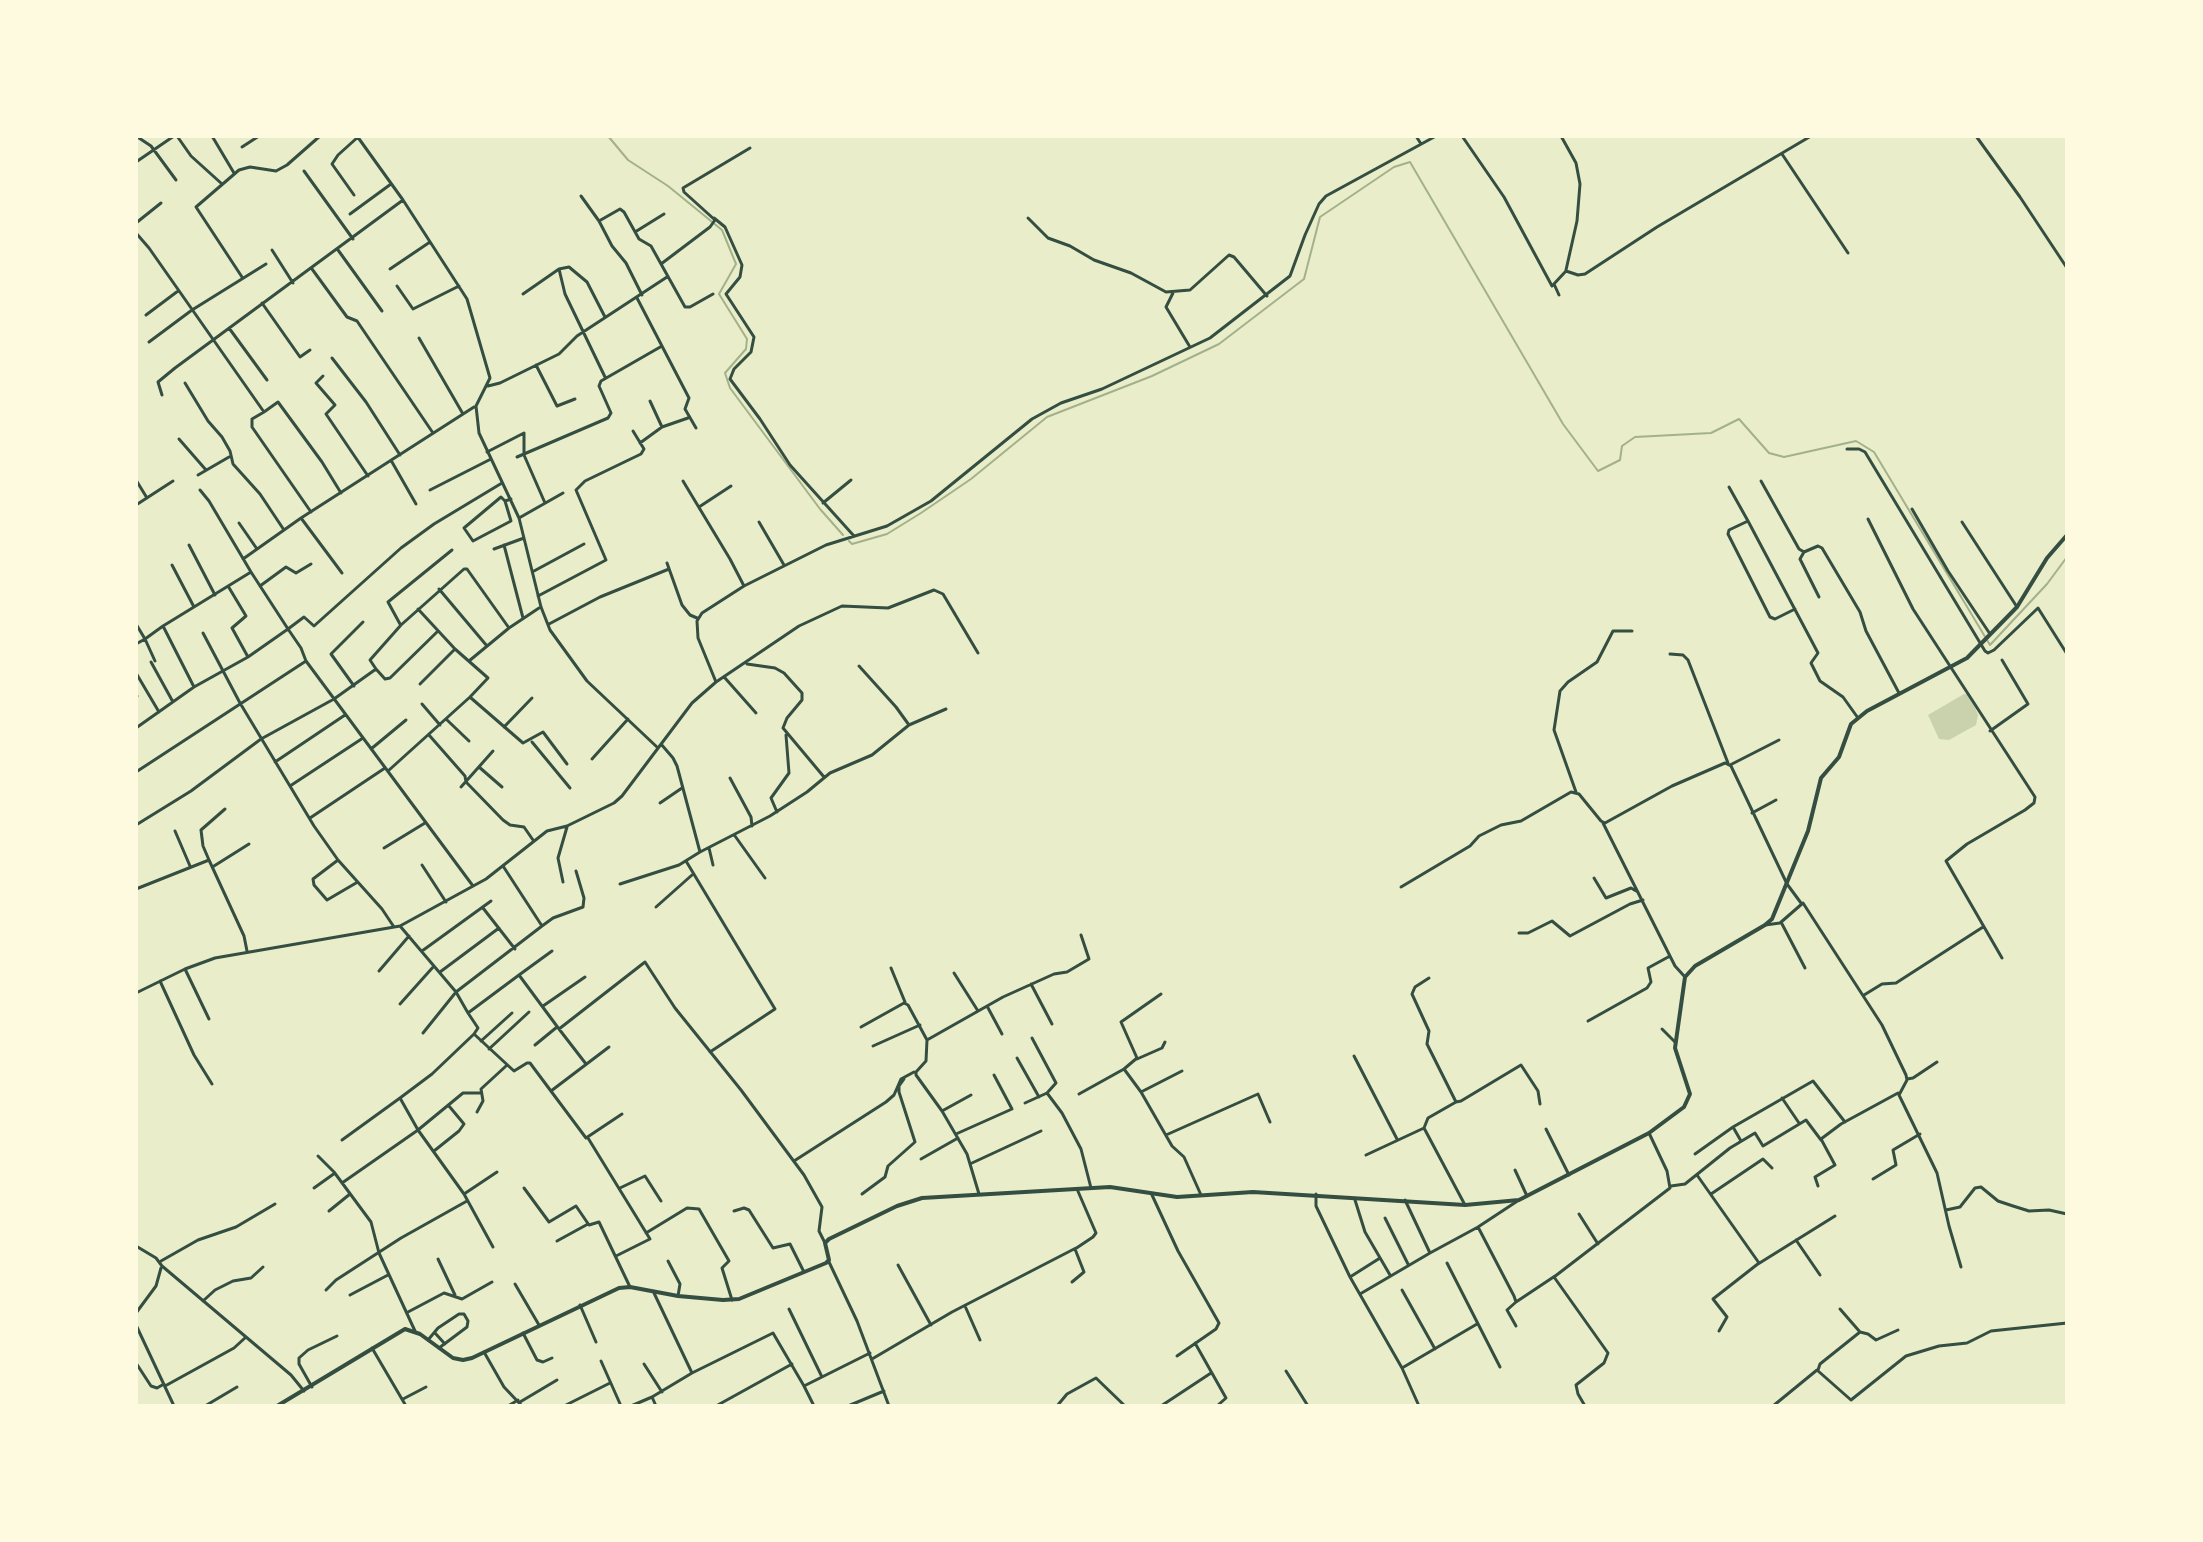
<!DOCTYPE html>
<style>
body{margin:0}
#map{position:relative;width:2203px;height:1542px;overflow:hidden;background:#e9edc9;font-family:"Golos Text",sans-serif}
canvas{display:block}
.frame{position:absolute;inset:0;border:138px solid #fefae0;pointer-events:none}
</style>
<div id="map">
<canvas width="2203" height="1542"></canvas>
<div class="frame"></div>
</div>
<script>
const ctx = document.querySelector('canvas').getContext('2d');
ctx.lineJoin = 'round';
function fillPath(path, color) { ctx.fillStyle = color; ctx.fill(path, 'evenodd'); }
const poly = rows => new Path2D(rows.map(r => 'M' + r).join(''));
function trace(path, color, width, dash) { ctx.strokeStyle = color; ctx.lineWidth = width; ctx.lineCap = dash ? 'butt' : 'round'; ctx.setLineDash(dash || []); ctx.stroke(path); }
const green = poly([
 [1964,694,1970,695,1978,715,1976,725,1949,740,1939,739,1928,715]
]);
const stream = poly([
 [608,136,628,160,668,186,722,230,736,264,719,294,747,339,746,349,725,373,730,388,820,509,843,535],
 [849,541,852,544,887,534,921,513,971,479,1047,417,1152,376,1219,344,1304,279,1320,217,1394,167,1410,162,1563,424,1598,471,1620,460,1622,446,1635,437,1711,433,1739,419,1769,453,1784,457,1856,441,1874,452,1990,645,2047,584,2067,557]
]);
const minor = poly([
 [136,136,151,146,176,180],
 [177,136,191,156,222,184],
 [212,136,234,173],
 [357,136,403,200,467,299,490,378,476,406,479,433,519,518,541,607,550,630,587,681,658,748],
 [1416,136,1421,144],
 [1462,136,1504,197,1552,286,1566,271,1578,275,1585,274,1657,227,1811,136],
 [1561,136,1576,163,1580,184,1577,221,1566,270],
 [1976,136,2020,197,2067,268],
 [242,147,259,136],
 [1782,154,1848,253],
 [136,162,174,136],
 [304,171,353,239],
 [354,195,332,164,338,155,358,137],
 [581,196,599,221,612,246,626,263,642,295],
 [350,214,391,184],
 [714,218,725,227,742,265,740,277,726,294,754,337,751,352,734,369,730,379,760,419,790,465,854,536],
 [1028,218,1048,238,1070,246,1094,260,1131,273,1166,292,1190,290,1229,255,1234,257,1267,296],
 [599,221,620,209,624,212,639,239,651,246,685,307,690,307,713,294],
 [136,223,161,203],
 [635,232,664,214],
 [136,233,149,248,264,412,278,402,322,462,341,493],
 [272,250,293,283],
 [338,250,382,311],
 [661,264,710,227,715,220,684,192,683,188,750,148],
 [312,269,347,317,357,321,433,433],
 [390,269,430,242],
 [559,269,565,294,605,377],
 [242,277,196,207,239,170,250,167,276,171,287,165,320,136],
 [1554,284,1559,295],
 [397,286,413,309,459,286],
 [1173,293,1166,307,1190,347],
 [523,294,559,269,569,267,587,282,605,317],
 [637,298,689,398,685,409,696,428],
 [262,303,300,357,310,350],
 [146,315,178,291],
 [229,328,267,380],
 [419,338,463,414],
 [149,342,192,310,266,264],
 [332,358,366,402,400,455],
 [536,365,557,406,575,399],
 [323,376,316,383,335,405,326,414,368,476],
 [185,383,208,421,222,437,230,451,233,464,260,494,284,530],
 [488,386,500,383,559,354,577,336,667,277],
 [162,395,158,382,175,368,403,200],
 [264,412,252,419,252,427,311,512],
 [662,427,688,418],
 [179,439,206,470],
 [640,443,662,427,650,401],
 [1847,449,1859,449,1865,452,1985,651,1988,653,1994,650,2038,608,2067,654],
 [487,452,524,433,524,455,545,503],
 [517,457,608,418,611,413,599,386,601,381,662,346],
 [392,462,416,504],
 [198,475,229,457],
 [136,480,147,498],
 [683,481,730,559,744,586],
 [1761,481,1799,549,1804,552,1818,546,1822,548,1860,612,1866,631,1899,693],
 [1729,487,1748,521,1729,530,1728,534,1770,617,1775,619,1795,609],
 [200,490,209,501,251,572,163,626,194,687,248,657,288,629,251,572],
 [430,490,491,459],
 [505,501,501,497,464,528,473,541,511,521,505,501,511,499],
 [823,503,851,480],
 [136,505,173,481],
 [699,507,731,486],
 [1912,509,1948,571,1990,634],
 [301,518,342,573],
 [519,518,563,493],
 [1868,519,1913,609,2035,797,2034,803,2025,810,1967,844,1946,861,2002,958],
 [1748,521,1818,653,1811,663,1820,681,1843,697,1858,718],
 [759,522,784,565],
 [1962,522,2017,607],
 [239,523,257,549],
 [189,545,215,595],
 [504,545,523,618],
 [494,549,524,538],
 [1804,552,1800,559,1819,597],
 [243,559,301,518,474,407],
 [667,563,682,605,690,615,697,618],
 [172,565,194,607],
 [534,571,584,544],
 [228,586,246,616,232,628,248,657],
 [260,586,286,567,296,573,311,564],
 [439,589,487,646],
 [538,596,606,560,576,490,585,481,641,454,644,449,633,431],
 [136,624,145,639,163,626],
 [400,624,388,602,452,550],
 [549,624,600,597,669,569],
 [203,633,240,703,314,826,338,860,382,909,394,927],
 [136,644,145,639,155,661],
 [1670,654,1683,655,1688,660,1728,763],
 [469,661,509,628,539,608],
 [151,662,173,702],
 [747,664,775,668,784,673,802,693,802,700,787,718,783,728,824,777],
 [859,666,896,707,909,725],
 [376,669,385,679,390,678,438,631],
 [136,673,159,712],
 [725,678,756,713],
 [716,682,799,626,842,606,888,608,934,590,943,594,978,653],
 [420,684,454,650],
 [354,686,331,654,363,622],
 [136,696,137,696],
 [471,698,523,743,543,732,567,764],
 [422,704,440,725],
 [446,719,469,741],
 [504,727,532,698],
 [136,728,194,687],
 [1990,731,2028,704,2002,660],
 [429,735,465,776,466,782,503,820,510,825,524,827,533,840],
 [532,742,570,788],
 [371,749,406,720],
 [592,759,628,719],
 [275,762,345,715],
 [1730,765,1779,740],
 [479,767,502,787],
 [388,771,470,697,488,678,455,649,418,609],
 [136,772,306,661],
 [730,778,751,817,752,826],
 [290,786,363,738],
 [461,787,493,751],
 [1576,792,1554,730,1560,691,1568,682,1597,662,1613,631,1632,631],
 [660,803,682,788],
 [777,812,771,798,789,773,786,735],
 [1752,813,1776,800],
 [310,818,385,768],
 [1603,823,1675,966,1685,977],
 [136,825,191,791,261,739,334,699,376,669,370,660,401,625,464,569,467,569,509,628],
 [175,831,190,866],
 [735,836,765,878],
 [384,848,425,823],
 [709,848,713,865],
 [700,852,770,816,807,792,830,773,872,755,909,725,946,709],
 [209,860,203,846,201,830,225,809],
 [338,860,313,879,314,885,327,900,356,883],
 [686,861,775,1009,710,1052],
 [422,865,446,902],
 [214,866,249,844],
 [1594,878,1606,898,1631,888,1638,892],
 [563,882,558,858,567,827],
 [620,884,679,865,700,852,677,766,673,758,661,744],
 [473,886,306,661,301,648,288,629,304,617,314,626,401,548,434,524,502,483],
 [1401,887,1470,846,1479,836,1501,825,1521,821,1571,792,1579,794,1601,821,1605,823,1672,786,1725,763,1731,766,1787,884,1801,903],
 [136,889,209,860,244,936,247,951],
 [656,907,692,875],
 [483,908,515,949],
 [1781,922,1805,968],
 [1765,925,1780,923,1803,903,1882,1025,1906,1075,1907,1080,1899,1095,1937,1173,1949,1226,1961,1267],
 [400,926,486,879,547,831,567,826,614,803,622,796,692,703,716,682,698,638,697,621,702,613,744,586,826,545,887,526,931,501,1032,419,1061,403,1102,389,1210,338,1290,276,1305,235,1319,204,1326,196,1436,136],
 [542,926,553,918,583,907,584,898,576,871],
 [1519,933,1528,933,1552,921,1570,936,1630,904,1643,900],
 [422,951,491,901],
 [891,968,905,1002],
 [185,969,209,1019],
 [379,971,409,936],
 [440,972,499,928],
 [954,973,978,1011],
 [519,975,552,951],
 [160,981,194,1055,212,1084],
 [1031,984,1052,1024],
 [136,993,185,969,215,958,400,926,456,992,468,1013,519,975,559,1029,645,962,675,1008,741,1090,804,1175,822,1207,819,1231,825,1243],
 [1161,994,1121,1022,1137,1058,1124,1069,1141,1092,1172,1146,1184,1157,1201,1195],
 [1864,995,1882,984,1896,983,1983,927],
 [400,1004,434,966],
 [543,1006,585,977],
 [987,1006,1002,1034],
 [468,1013,478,1028,474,1034,432,1074,400,1098,418,1130,464,1194,493,1247],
 [1588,1021,1647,988,1651,982,1648,968,1670,956],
 [861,1027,904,1003,908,1005,927,1040,926,1061,916,1072,916,1075,942,1111,967,1154,979,1194],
 [559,1029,586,1064],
 [1662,1029,1675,1042],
 [423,1033,456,992,542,926,503,866],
 [474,1034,514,1071,527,1063,530,1063,586,1138,622,1114],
 [1032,1038,1056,1083,1047,1093],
 [927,1040,1003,997,1054,974,1067,972,1089,959,1081,935],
 [481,1041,512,1013],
 [535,1045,557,1027],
 [873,1046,920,1025],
 [489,1049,529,1012],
 [1354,1056,1397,1139],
 [1017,1058,1039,1097],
 [1137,1059,1162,1048,1165,1042],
 [1907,1079,1913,1078,1937,1062],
 [551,1091,609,1047],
 [1141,1092,1182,1071],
 [1079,1094,1124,1069],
 [1782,1098,1799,1123],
 [1456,1102,1461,1101,1521,1065,1538,1091,1540,1104],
 [1025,1103,1047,1093,1062,1113,1081,1149,1091,1188],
 [942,1111,971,1095],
 [477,1112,483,1101,481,1089,506,1066],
 [1733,1127,1741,1141],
 [1424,1128,1428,1118,1456,1102,1427,1044,1429,1031,1412,994,1415,987,1429,978],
 [1546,1129,1569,1175],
 [956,1134,1012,1109,994,1075],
 [1166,1135,1258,1094,1270,1122],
 [588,1138,650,1239,616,1256],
 [342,1140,400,1098],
 [434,1151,459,1131,464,1124,449,1106],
 [1695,1154,1733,1127,1813,1081,1845,1122],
 [1366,1155,1424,1128,1465,1205],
 [318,1156,334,1172,371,1222,379,1253,415,1331],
 [921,1159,958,1138],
 [794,1161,886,1102,894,1095,901,1079,914,1072],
 [972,1163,1041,1131],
 [1515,1170,1527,1196],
 [1697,1175,1759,1263,1713,1299,1727,1317,1719,1331],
 [1873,1179,1896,1165,1893,1150,1920,1134],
 [342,1183,418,1130,463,1093,480,1093],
 [1671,1186,1685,1184,1730,1148,1755,1133,1763,1146,1806,1120,1821,1140],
 [1818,1186,1815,1177,1835,1165,1821,1139,1841,1124,1898,1093],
 [314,1188,335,1173],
 [524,1188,549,1222,576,1206,589,1225,599,1222,630,1287],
 [620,1188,645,1176,661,1201],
 [464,1194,497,1172],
 [862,1194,885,1177,888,1166,915,1142,899,1092,899,1086,904,1079],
 [1316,1194,1316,1206,1350,1277,1402,1368,1419,1406],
 [1711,1194,1763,1159,1772,1168],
 [1152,1195,1178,1251,1219,1323,1216,1329,1177,1356],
 [1355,1200,1365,1232,1390,1275],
 [1946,1210,1960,1207,1975,1188,1981,1187,1998,1201,2013,1206,2029,1211,2049,1210,2067,1214],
 [329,1211,350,1194],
 [734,1211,744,1208,749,1210,773,1248,790,1244,804,1272],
 [1579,1214,1598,1244],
 [1385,1218,1408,1264],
 [1478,1227,1514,1296,1516,1302,1507,1310,1516,1326],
 [646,1233,687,1208,699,1209,729,1261,722,1268,732,1300],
 [1796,1240,1820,1275],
 [557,1241,588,1224],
 [136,1246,156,1258,162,1266,291,1375,304,1391],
 [1430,1253,1478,1227,1519,1200],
 [438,1259,455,1295],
 [161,1261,198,1240,236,1227,275,1204],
 [668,1261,680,1284,678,1296],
 [829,1262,857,1321,889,1406],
 [1447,1263,1500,1367],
 [1758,1264,1835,1216],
 [898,1265,931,1325],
 [1350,1277,1380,1258],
 [1072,1282,1084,1272,1075,1249,1093,1237,1096,1233,1077,1189],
 [515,1284,539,1325],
 [326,1290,336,1280,401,1238,467,1201],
 [1402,1290,1435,1349],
 [654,1293,692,1373],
 [1360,1294,1430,1253,1405,1200],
 [350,1295,388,1275],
 [203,1301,215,1290,233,1281,251,1278,263,1267],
 [1516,1302,1555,1276],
 [580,1305,596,1342],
 [965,1306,980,1340],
 [789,1309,822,1377],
 [408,1312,444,1293,462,1299,492,1282],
 [136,1313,156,1286,161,1268],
 [136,1325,174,1406],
 [1860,1332,1868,1334,1876,1340,1898,1330],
 [435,1333,445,1344],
 [523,1333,537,1360,543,1362,552,1358],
 [428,1340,438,1328,459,1314,464,1314,468,1321,467,1327,439,1348],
 [1195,1343,1226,1398,1217,1406],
 [372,1348,406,1406],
 [484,1352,504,1387,522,1406],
 [872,1359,952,1312,1076,1248],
 [601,1361,621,1406],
 [136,1363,151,1386,157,1388,164,1384],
 [644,1364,662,1392],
 [1402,1368,1477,1324],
 [1818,1370,1820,1364,1860,1332,1840,1309],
 [1286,1371,1308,1406],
 [165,1386,234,1348,246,1337],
 [804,1386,814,1406],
 [312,1387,299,1364,299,1358,308,1350,337,1336],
 [652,1397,692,1373,773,1333,804,1386,870,1353],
 [403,1399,426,1387],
 [520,1402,557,1380],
 [205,1406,237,1387],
 [508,1406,518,1400],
 [564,1406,610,1383],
 [631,1406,652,1397,656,1406],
 [716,1406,792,1364],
 [848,1406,884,1391],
 [1057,1406,1067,1394,1096,1378,1125,1406],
 [1161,1406,1211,1373],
 [1585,1406,1578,1394,1576,1385,1604,1363,1608,1353,1554,1277,1670,1188,1667,1171,1649,1133],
 [1773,1406,1817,1370,1851,1400,1906,1356,1939,1346,1967,1343,1991,1331,2067,1323]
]);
const tertiary = poly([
 [277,1406,405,1329,420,1334,453,1358,463,1360,472,1358,619,1288,630,1287,678,1296,723,1300,739,1299,826,1263,829,1260,825,1243,829,1239,897,1206,922,1198,1110,1187,1177,1197,1253,1192,1465,1205,1519,1200,1649,1133,1684,1107,1690,1094,1675,1048,1685,977,1695,966,1765,925,1772,919,1808,831,1821,778,1839,757,1851,724,1867,711,1967,658,2017,607,2047,558,2067,535]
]);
fillPath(green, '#cad2ad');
trace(stream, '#a3b18a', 2);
trace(minor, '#344e41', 3);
trace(tertiary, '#344e41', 4);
</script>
